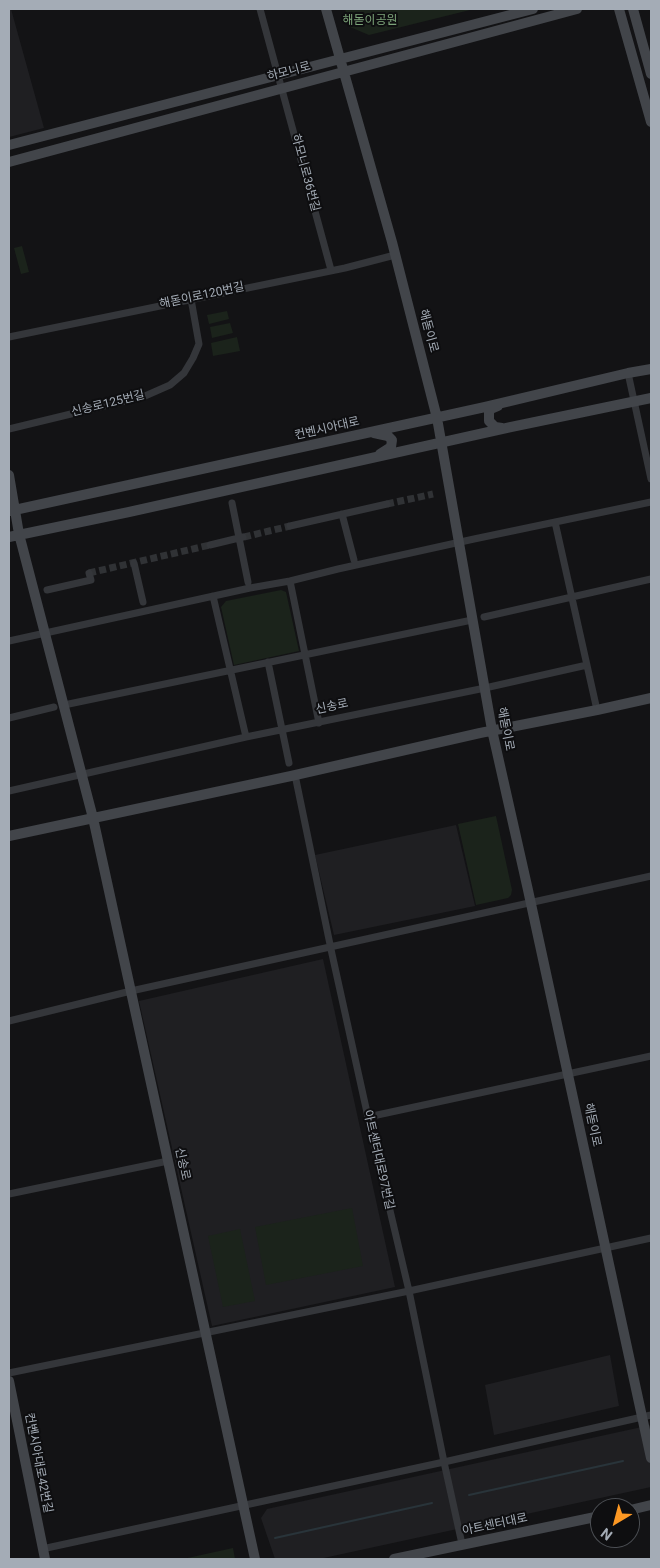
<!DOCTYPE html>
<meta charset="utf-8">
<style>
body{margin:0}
#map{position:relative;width:660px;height:1568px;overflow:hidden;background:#131315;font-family:Roboto,sans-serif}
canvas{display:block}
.frame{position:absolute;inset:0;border:10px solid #a4acb6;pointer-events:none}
.north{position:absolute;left:590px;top:1498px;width:50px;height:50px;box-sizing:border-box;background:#0e0e10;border:1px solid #4a4d52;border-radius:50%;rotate:217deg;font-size:14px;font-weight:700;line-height:20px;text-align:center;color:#a4acb6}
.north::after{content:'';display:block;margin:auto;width:18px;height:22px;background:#fd9823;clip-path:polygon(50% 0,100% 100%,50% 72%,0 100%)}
</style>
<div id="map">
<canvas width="660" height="1568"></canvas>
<div class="frame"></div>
<div class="north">N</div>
</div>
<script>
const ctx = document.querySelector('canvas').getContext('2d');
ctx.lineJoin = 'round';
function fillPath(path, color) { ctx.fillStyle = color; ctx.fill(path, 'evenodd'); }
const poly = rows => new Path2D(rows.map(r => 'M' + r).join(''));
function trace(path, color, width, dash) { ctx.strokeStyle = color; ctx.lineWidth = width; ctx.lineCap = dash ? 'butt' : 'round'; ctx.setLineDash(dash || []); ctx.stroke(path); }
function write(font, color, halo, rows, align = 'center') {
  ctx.font = font + ' Roboto,"Noto Sans KR",sans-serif'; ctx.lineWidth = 4; ctx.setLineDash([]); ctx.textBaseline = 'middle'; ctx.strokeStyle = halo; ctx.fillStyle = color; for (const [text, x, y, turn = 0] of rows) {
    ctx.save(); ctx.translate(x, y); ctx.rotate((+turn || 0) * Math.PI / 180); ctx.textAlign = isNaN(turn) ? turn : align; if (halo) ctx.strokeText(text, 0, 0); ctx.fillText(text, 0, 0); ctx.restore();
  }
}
const built = poly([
 [9,9,11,9,44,128,9,137],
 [456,825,475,906,334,935,315,855],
 [323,959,395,1287,212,1326,139,1001],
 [610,1355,619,1406,494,1435,485,1385],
 [651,1425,651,1487,319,1559,275,1559,261,1518,267,1509]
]);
const green = poly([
 [345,9,474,9,369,35,350,27],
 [22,246,29,272,21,274,14,248],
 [227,311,229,319,209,324,207,315],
 [230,323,233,333,212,338,210,327],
 [237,337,240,351,213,356,211,343],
 [281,590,286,592,299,651,234,665,221,607,226,601],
 [496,816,512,890,511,895,508,898,476,905,458,824],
 [352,1208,363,1266,266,1285,255,1227],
 [240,1229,255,1301,223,1307,208,1236],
 [233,1548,235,1559,183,1559]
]);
const stream = poly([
 [469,1495,623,1461],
 [275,1538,432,1503]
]);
const streetTunnel = poly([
 [387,504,433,494],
 [244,537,290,526],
 [89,573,210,545]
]);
const street = poly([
 [260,9,331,270],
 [9,337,345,268,395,255],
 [628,373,651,479],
 [9,429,145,396,170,385,184,373,193,358,199,344,191,299],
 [232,503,248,582],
 [342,514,354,560],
 [555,522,597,710],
 [290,526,387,504],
 [210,545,243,537],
 [134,563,143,602],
 [290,581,319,723],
 [47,590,91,580,89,573],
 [213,596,246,737],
 [484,617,651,579],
 [9,641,250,588,290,581,338,569,474,539,651,502],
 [268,662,289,763],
 [64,705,472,620],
 [9,718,54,707],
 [295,775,332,954,368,1117,409,1291,444,1462,462,1544],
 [9,791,246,737,485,688,587,665],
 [9,1021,131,991,651,876],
 [368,1117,651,1056],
 [9,1194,168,1161],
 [9,1373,409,1291,651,1238],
 [42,1549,444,1462,651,1415]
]);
const secondary = poly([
 [326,9,392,242,437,418,492,730,528,890,651,1458],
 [619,9,651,122],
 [633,9,651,74],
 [9,145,533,9],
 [9,162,577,9],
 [498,406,491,409,489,412,489,421,495,427,502,428],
 [374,433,388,436,392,440,391,447,380,454],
 [9,475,19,534,93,818,255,1559],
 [10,511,485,407,628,373,651,369],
 [9,537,129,512,511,427,651,398],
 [9,836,291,776,480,733,597,710,651,698],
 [9,1381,45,1559],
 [630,1510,651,1505],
 [394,1559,600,1516]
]);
const parkNames = [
 ["해돋이공원",370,21]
];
const streetNames = [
 ["하모니로",289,72,-15],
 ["하모니로36번길",305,173,75],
 ["해돋이로120번길",202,296,-12],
 ["해돋이로",428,331,75],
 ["신송로125번길",108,404,-14],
 ["컨벤시아대로",327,429,-13],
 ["신송로",332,707,-12],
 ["해돋이로",505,729,79],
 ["해돋이로",592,1125,78],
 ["아트센터대로97번길",378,1160,77],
 ["신송로",182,1164,78],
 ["컨벤시아대로42번길",38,1463,79],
 ["아트센터대로",495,1525,-12]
];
fillPath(built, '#1f1f22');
fillPath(green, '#1b231b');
trace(stream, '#29343a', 2);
trace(streetTunnel, '#303235', 7, [7, 3.5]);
trace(street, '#34363a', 7);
trace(secondary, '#42454a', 10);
write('12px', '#7ca379', '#0e0e10', parkNames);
write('12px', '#a4acb6', '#0e0e10', streetNames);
</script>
